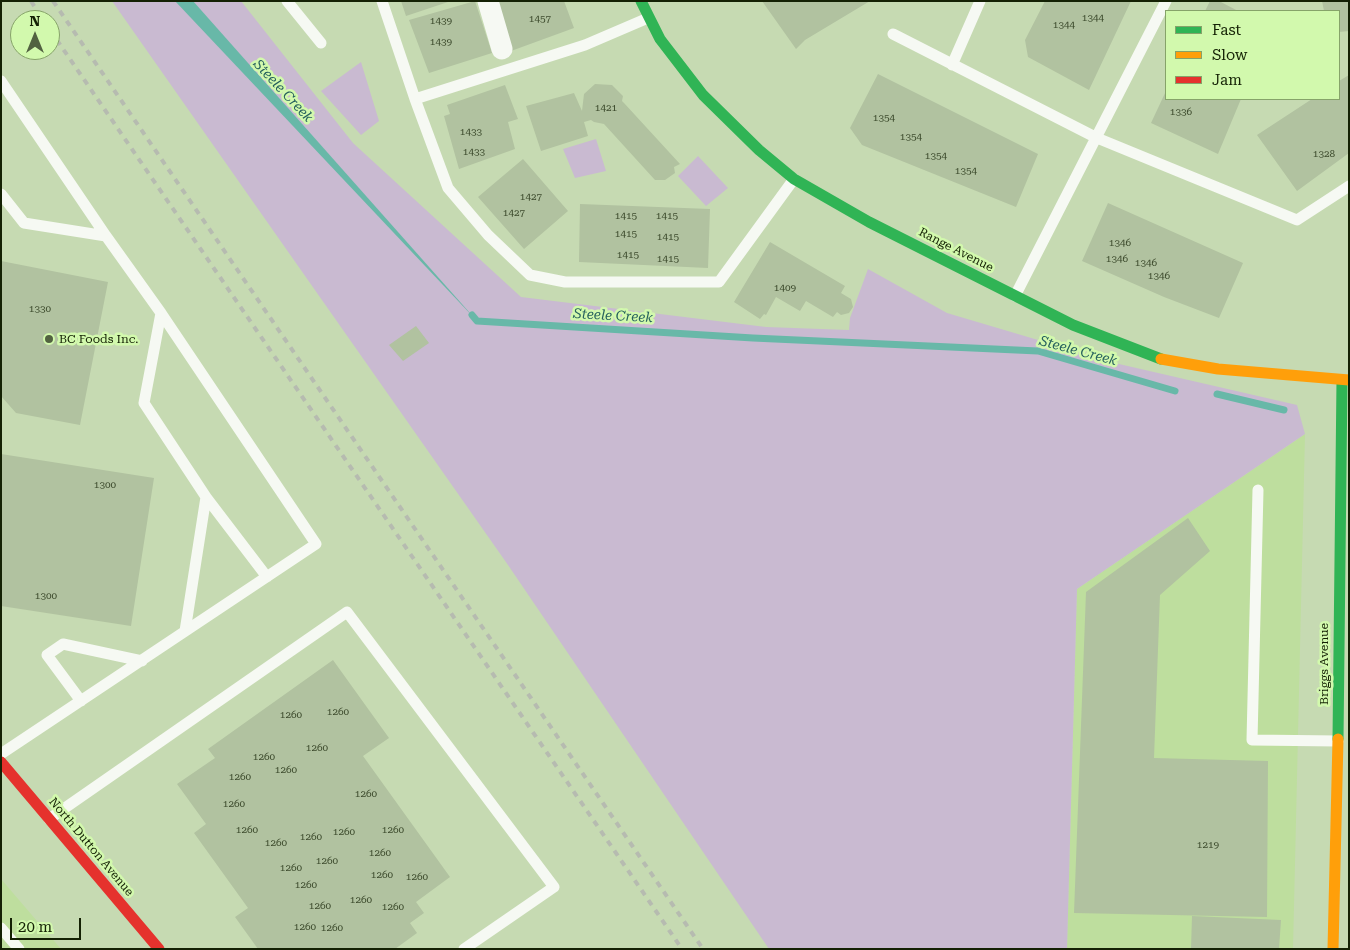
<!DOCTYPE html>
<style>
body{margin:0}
#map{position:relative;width:1350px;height:950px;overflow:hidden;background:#c6dab2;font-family:"Roboto Serif",serif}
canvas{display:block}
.frame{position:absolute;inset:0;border:2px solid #142104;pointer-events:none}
.legend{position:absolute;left:1165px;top:10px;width:175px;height:90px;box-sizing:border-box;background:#d2f9ad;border:1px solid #86a369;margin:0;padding:6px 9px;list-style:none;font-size:15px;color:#142104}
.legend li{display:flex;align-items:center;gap:10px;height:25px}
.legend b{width:25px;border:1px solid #86a369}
.north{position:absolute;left:10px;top:10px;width:50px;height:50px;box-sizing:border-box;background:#d2f9ad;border:1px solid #86a369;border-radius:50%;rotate:0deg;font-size:14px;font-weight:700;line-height:20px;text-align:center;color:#142104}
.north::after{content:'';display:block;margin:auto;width:18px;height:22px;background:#526241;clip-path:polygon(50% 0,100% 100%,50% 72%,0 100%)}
.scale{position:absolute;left:10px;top:918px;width:71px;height:22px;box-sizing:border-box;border:2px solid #142104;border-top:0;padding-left:6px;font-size:15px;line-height:18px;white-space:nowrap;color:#142104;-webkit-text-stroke:4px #d2f9ad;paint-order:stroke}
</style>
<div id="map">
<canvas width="1350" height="950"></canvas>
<div class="frame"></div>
<ul class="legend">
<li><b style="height:6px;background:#30b455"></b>Fast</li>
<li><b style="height:6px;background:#ff9f0a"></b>Slow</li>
<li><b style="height:6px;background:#e5322d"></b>Jam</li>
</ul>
<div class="north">N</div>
<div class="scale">20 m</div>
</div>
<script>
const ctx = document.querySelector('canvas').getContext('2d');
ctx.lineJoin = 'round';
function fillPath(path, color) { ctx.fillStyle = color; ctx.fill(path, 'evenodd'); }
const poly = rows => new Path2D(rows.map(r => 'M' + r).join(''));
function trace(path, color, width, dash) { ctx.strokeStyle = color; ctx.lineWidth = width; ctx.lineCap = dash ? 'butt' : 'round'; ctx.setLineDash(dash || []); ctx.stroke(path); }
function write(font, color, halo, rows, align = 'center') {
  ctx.font = font + ' "Roboto Serif",serif'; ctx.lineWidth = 5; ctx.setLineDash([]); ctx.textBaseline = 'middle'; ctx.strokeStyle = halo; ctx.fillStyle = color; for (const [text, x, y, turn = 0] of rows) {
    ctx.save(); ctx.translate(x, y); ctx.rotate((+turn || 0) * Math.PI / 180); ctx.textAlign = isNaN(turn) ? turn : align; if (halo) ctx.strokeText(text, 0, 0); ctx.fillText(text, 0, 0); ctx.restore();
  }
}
const built = poly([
 [1305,434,1293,949,1067,949,1077,589],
 [1,879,61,949,1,949]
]);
const green = poly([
 [112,1,241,1,353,143,521,297,766,327,849,330,850,318,868,269,947,313,1119,364,1297,405,1305,434,1077,589,1067,949,769,949,508,565],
 [361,62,379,121,361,135,321,91],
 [596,139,606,171,575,178,563,149],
 [698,156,728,188,706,206,678,176]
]);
const water = poly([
 [175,1,193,1,477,321]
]);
const stream = poly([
 [472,315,477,321,753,338,1038,351,1175,391],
 [1217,394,1284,410]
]);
const building = poly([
 [401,1,448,1,448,2,406,16],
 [475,1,492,53,429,73,409,20],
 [497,1,564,1,574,28,511,51],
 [762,1,870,1,805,40,796,49],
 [1045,1,1131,1,1089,90,1028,57,1025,40],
 [1210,1,1219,1,1238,11,1205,11],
 [1322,1,1349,1,1349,31,1339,32,1339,11,1324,11],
 [878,74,1038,154,1016,207,862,145,850,128],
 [1349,75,1349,153,1297,191,1257,135,1312,99,1339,99,1339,81],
 [595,84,612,85,623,96,622,101,624,103,680,164,674,167,675,173,665,180,655,180,604,124,594,122,591,120,584,122,588,136,541,151,526,106,574,93,582,111,584,94],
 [505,85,518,119,508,122,515,149,459,169,444,116,450,114,447,105],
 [1166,91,1166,99,1241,99,1218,154,1151,123],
 [523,159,568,211,524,249,478,197],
 [1108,203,1243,263,1219,318,1164,297,1082,261],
 [580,204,710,209,708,268,579,262],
 [770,242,845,286,841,293,851,299,853,307,849,313,841,315,837,312,833,317,806,301,800,311,776,297,766,315,764,314,760,319,734,302],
 [1,261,108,282,80,425,16,413,1,396],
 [416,326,429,343,403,361,389,345],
 [1,454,154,478,131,626,1,606],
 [1188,518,1210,551,1160,595,1154,758,1268,761,1267,917,1074,913,1086,592],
 [333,660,389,738,363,756,450,877,416,902,424,913,410,923,417,933,395,949,258,949,235,917,248,908,194,833,206,824,177,784,215,758,208,749],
 [1192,916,1281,920,1279,949,1191,949]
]);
const lane = poly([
 [287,1,321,43],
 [382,1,415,99],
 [648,18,585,45,415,99,448,188,488,235,530,275,565,282,719,282,794,179],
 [893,34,1097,138,1297,220,1349,186],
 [952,65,980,1],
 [1,81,106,236,161,313,316,544,1,754],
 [1,194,24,223,106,236],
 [1015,296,1166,1],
 [161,313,144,403,206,497,185,631],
 [1258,490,1252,740,1338,741],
 [206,497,267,577],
 [81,701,47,655,63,644,142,661],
 [49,819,347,612,554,887,464,949],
 [1,928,19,949]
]);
const street = poly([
 [488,1,502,49]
]);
const fast = poly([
 [641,1,660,39,703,95,759,150,794,179,869,222,1073,325,1161,359],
 [1338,739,1342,380]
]);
const slow = poly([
 [1161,359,1218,369,1349,380],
 [1333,949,1338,739]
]);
const jam = poly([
 [1,762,159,949]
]);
const rail = poly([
 [31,1,43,20],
 [53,1,703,949],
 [50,30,682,949]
]);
const markers = [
 [49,339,5,"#526241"]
];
const numberNames = [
 ["1344",1093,18],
 ["1457",540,19],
 ["1439",441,21],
 ["1344",1064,25],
 ["1439",441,42],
 ["1421",606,108],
 ["1336",1181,112],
 ["1354",884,118],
 ["1433",471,132],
 ["1354",911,137],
 ["1433",474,152],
 ["1328",1324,154],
 ["1354",936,156],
 ["1354",966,171],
 ["1427",531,197],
 ["1427",514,213],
 ["1415",626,216],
 ["1415",667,216],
 ["1415",626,234],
 ["1415",668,237],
 ["1346",1120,243],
 ["1415",628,255],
 ["1415",668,259],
 ["1346",1117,259],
 ["1346",1146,263],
 ["1346",1159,276],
 ["1409",785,288],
 ["1330",40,309],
 ["1300",105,485],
 ["1300",46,596],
 ["1260",338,712],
 ["1260",291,715],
 ["1260",317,748],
 ["1260",264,757],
 ["1260",286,770],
 ["1260",240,777],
 ["1260",366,794],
 ["1260",234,804],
 ["1260",247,830],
 ["1260",393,830],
 ["1260",344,832],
 ["1260",311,837],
 ["1260",276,843],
 ["1219",1208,845],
 ["1260",380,853],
 ["1260",327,861],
 ["1260",291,868],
 ["1260",382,875],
 ["1260",417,877],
 ["1260",306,885],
 ["1260",361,900],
 ["1260",320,906],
 ["1260",393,907],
 ["1260",305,927],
 ["1260",332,928]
];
const streetNames = [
 ["Range Avenue",956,250,27],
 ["Briggs Avenue",1324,664,-90],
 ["North Dutton Avenue",91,847,50]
];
const poiNames = [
 ["BC Foods Inc.",59,339]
];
const waterNames = [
 ["Steele Creek",283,91,47],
 ["Steele Creek",613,316,3],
 ["Steele Creek",1078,351,15]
];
fillPath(built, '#bede9e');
fillPath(green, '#c9bad1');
fillPath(water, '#68b8a8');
trace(stream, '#68b8a8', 7);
fillPath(building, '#b1c2a0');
trace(lane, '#f6f9f3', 11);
trace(street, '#f6f9f3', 21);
trace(fast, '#30b455', 11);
trace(slow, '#ff9f0a', 11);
trace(jam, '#e5322d', 11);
trace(rail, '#b6bbb0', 4, [6, 6]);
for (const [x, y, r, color] of markers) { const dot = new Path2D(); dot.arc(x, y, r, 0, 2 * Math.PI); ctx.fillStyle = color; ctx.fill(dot); trace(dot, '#d2f9ad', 2); }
write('10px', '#3c4a2c', null, numberNames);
write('12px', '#142104', '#d2f9ad', streetNames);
write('12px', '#142104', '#d2f9ad', poiNames, 'left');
write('italic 14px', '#26605d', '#d2f9ad', waterNames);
</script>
